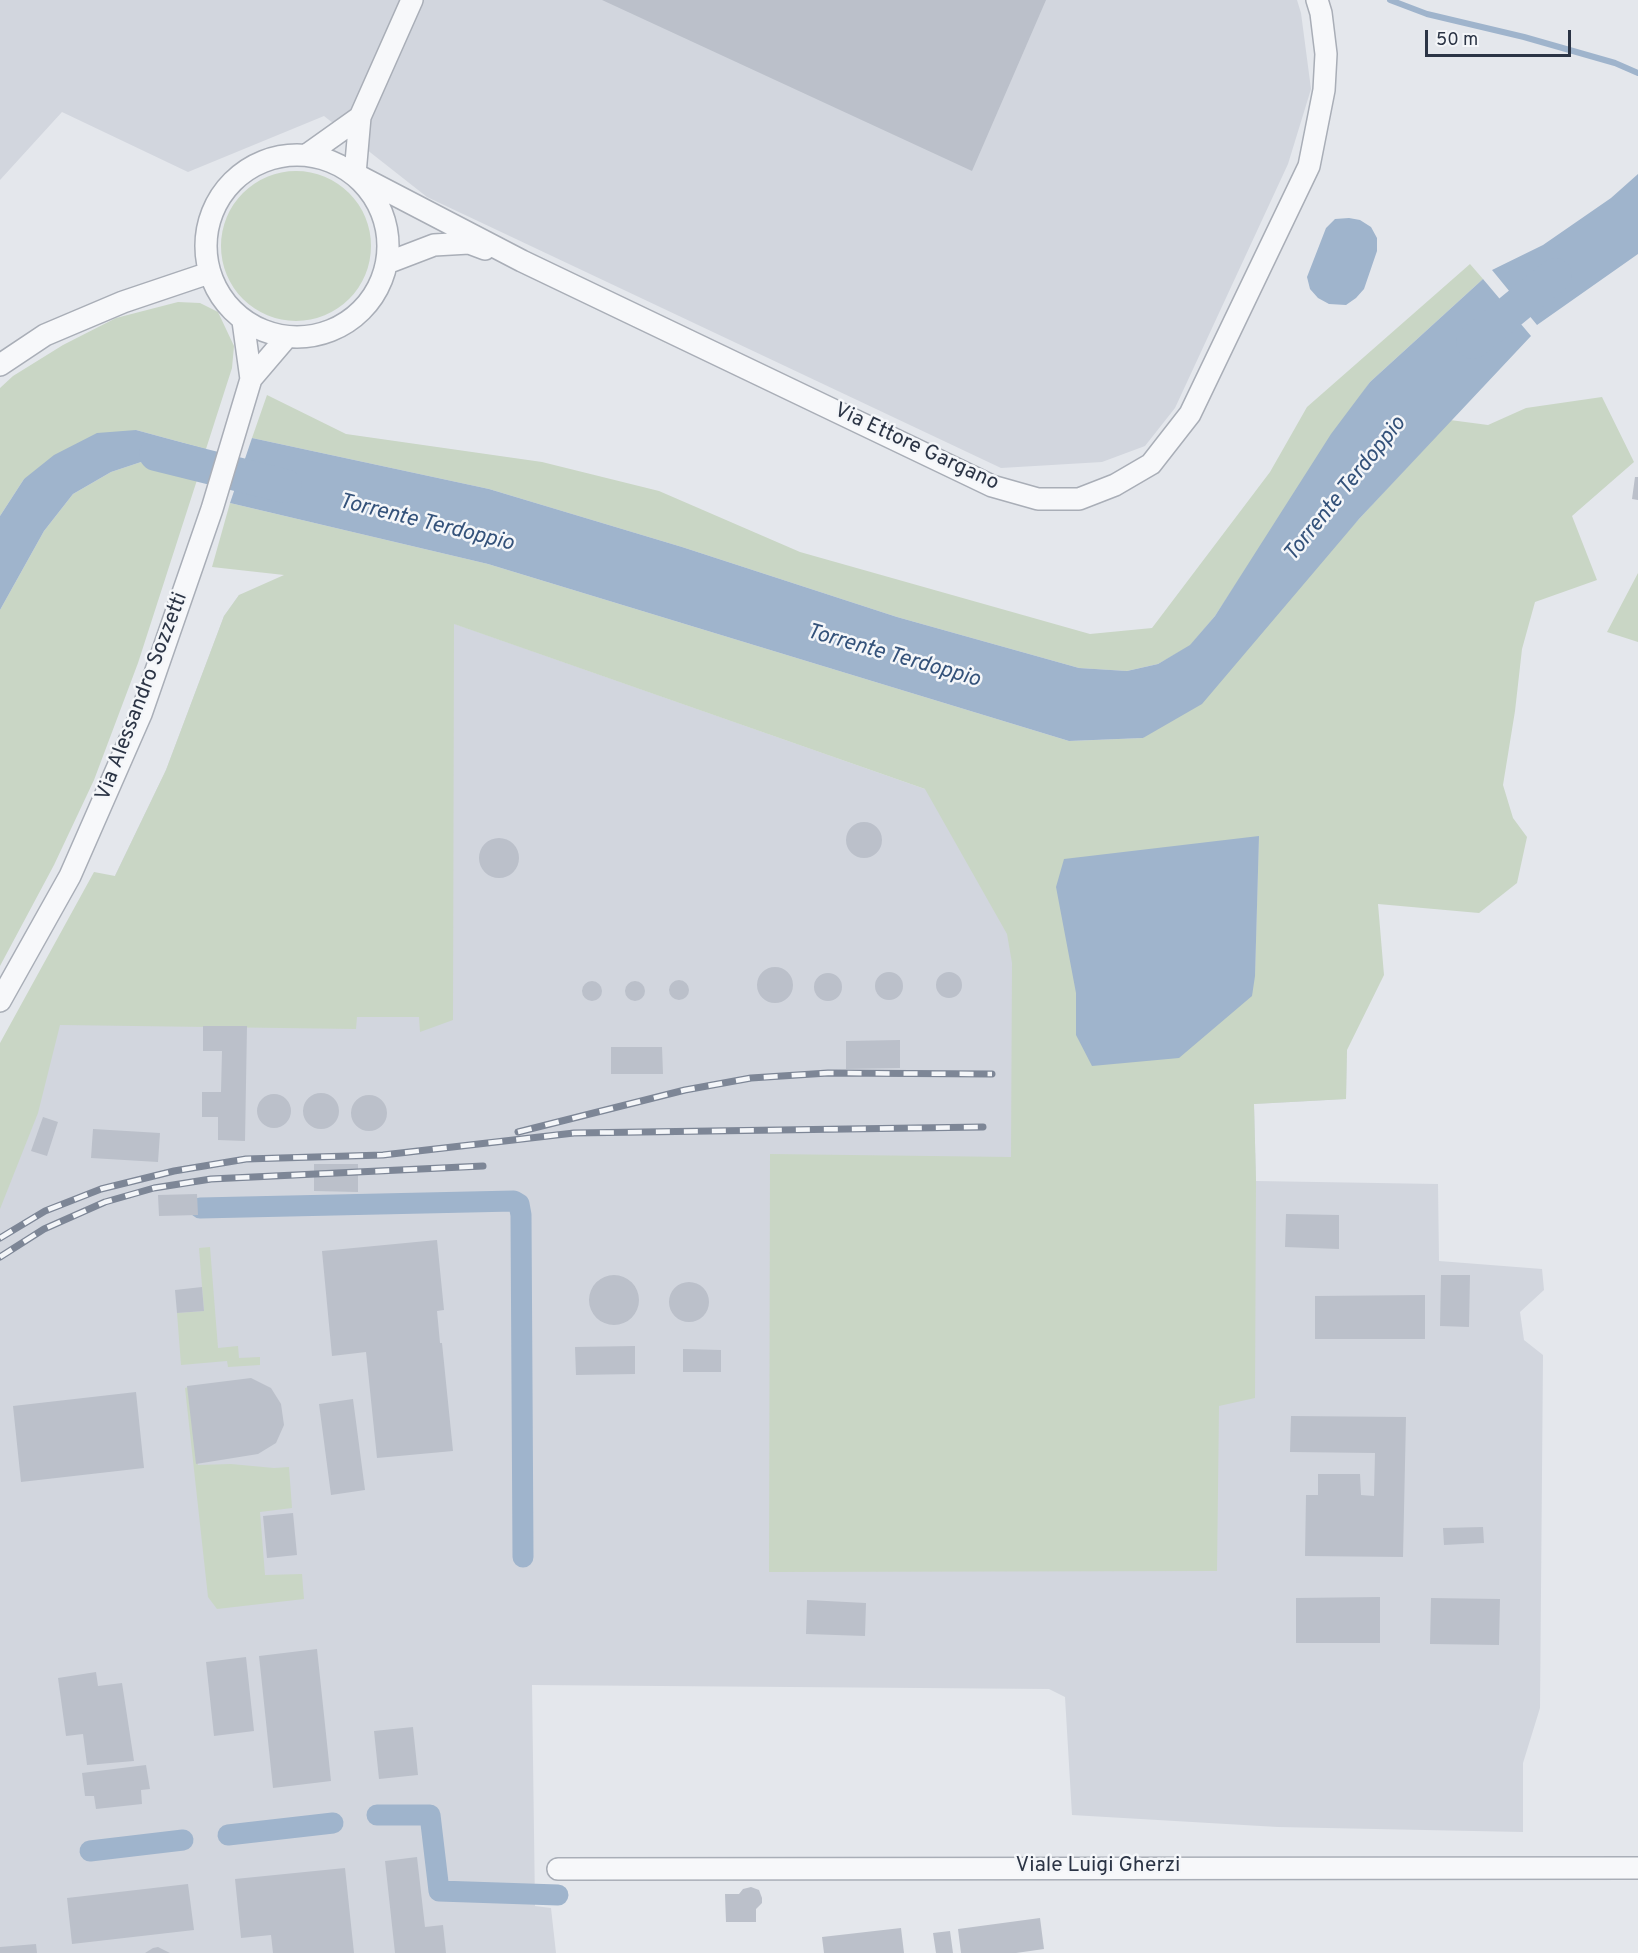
<!DOCTYPE html>
<style>
body{margin:0}
#map{position:relative;width:1638px;height:1953px;overflow:hidden;background:#e4e7ec;font-family:Overpass,sans-serif}
canvas{display:block}
.scale{position:absolute;left:1425px;top:30px;width:146px;height:27px;box-sizing:border-box;border:3px solid #2b3445;border-top:0;padding-left:8px;font-size:18px;line-height:21px;white-space:nowrap;color:#2b3445;-webkit-text-stroke:4px #f4f6f9;paint-order:stroke}
</style>
<div id="map">
<canvas width="1638" height="1953"></canvas>
<div class="scale">50 m</div>
</div>
<script>
const context = document.querySelector('canvas').getContext('2d');
context.lineJoin = 'round';
function fillPath(path, color) {
  context.fillStyle = color;
  context.fill(path, 'evenodd');
}
function poly(rows) {
  const path = new Path2D();
  for (const r of rows) {
    if (r.length === 3) {
      path.moveTo(r[0] + r[2], r[1]);
      path.arc(r[0], r[1], r[2], 0, 2 * Math.PI);
      continue;
    }
    path.moveTo(r[0], r[1]);
    for (let i = 2; i < r.length; i += 2) path.lineTo(r[i], r[i + 1]);
  }
  return path;
}
function trace(path, color, width, dash) {
  context.strokeStyle = color;
  context.lineWidth = width;
  context.lineCap = dash ? 'butt' : 'round';
  context.setLineDash(dash || []);
  context.stroke(path);
}
function drawText(font, color, halo, rows, align = 'center') {
  context.font = font + ' Overpass,sans-serif';
  context.lineWidth = 5;
  context.setLineDash([]);
  context.textBaseline = 'middle';
  context.strokeStyle = halo;
  context.fillStyle = color;
  for (const [text, x, y, turn = 0] of rows) {
    context.save();
    context.translate(x, y);
    context.rotate((+turn || 0) * Math.PI / 180);
    context.textAlign = isNaN(turn) ? turn : align;
    if (halo) context.strokeText(text, 0, 0);
    context.fillText(text, 0, 0);
    context.restore();
  }
}
const built = poly([
 [0,0,1297,0,1301,13,1311,89,1288,164,1175,408,1145,446,1102,462,1001,468,427,197,324,116,188,172,62,112,0,180],
 [324,578,925,789,1351,793,1346,1099,1254,1104,1256,1181,1438,1184,1439,1261,1542,1269,1544,1290,1520,1312,1524,1340,1543,1355,1540,1708,1523,1763,1523,1832,1278,1827,1072,1815,1065,1697,1049,1689,532,1685,535,1906,551,1908,556,1953,0,1953,0,1077,94,919,166,770,224,616,239,595]
]);
const green = poly([
 [296,246,75],
 [1470,264,1483,279,1370,382,1215,616,1190,646,1158,664,1127,671,1079,668,897,617,682,547,489,489,252,438,267,395,346,434,542,462,659,491,800,552,1090,634,1152,628,1270,472,1307,407],
 [178,302,200,303,218,312,234,346,232,368,206,449,136,430,24,479,0,516,0,388,13,376,63,345,116,318],
 [1602,397,1634,462,1572,516,1597,580,1535,602,1522,649,1515,711,1503,785,1513,818,1527,837,1517,883,1479,913,1378,904,1384,975,1347,1050,1346,1099,1254,1104,1256,1181,1255,1398,1219,1406,1217,1571,769,1572,770,1154,1011,1157,1012,963,1007,934,925,789,454,624,453,1020,420,1032,419,1017,357,1017,356,1029,60,1025,38,1113,0,1209,0,1043,94,872,115,876,166,770,224,616,239,595,284,575,212,567,230,503,488,564,1069,741,1143,738,1359,519,1450,420,1488,425,1526,408],
 [1259,836,1255,976,1076,1035,1076,993],
 [141,462,197,480,138,663,94,780,54,865,0,966,0,610,44,531,73,494,111,472],
 [1638,573,1638,642,1607,632],
 [210,1247,218,1348,238,1346,239,1358,260,1357,260,1365,228,1367,227,1361,181,1365,177,1313,204,1311,199,1248],
 [188,1387,198,1465,231,1464,274,1468,289,1467,292,1508,260,1512,265,1575,302,1574,304,1599,217,1609,208,1597,185,1388]
]);
const water = poly([
 [1638,174,1638,254,1537,325,1492,270,1543,245,1611,198],
 [1349,218,1360,220,1371,227,1377,238,1377,251,1364,289,1356,298,1346,305,1329,304,1318,298,1310,289,1307,277,1326,228,1335,219],
 [1483,279,1531,336,1359,519,1202,704,1143,738,1069,741,488,564,230,503,252,438,489,489,682,547,897,617,1079,668,1127,671,1158,664,1190,645,1215,616,1331,434,1370,382],
 [136,430,206,449,197,480,141,462,111,472,73,494,44,531,0,610,0,516,24,479,54,455,97,433],
 [1259,836,1255,976,1252,996,1179,1058,1092,1066,1076,1035,1076,993,1056,887,1064,859]
]);
const stream = poly([
 [1390,0,1427,14,1524,37,1615,63,1638,73]
]);
const canal = poly([
 [200,1208,514,1201,519,1204,521,1215,523,1557],
 [377,1815,430,1815,439,1891,558,1895],
 [228,1835,333,1823],
 [90,1851,183,1840]
]);
const river = poly([
 [1473,342,1555,275],
 [156,454,285,486]
]);
const building = poly([
 [602,0,1046,0,972,171],
 [1635,477,1638,477,1638,500,1632,499],
 [864,840,18],
 [499,858,20],
 [775,985,18],
 [949,985,13],
 [889,986,14],
 [828,987,14],
 [679,990,10],
 [592,991,10],
 [635,991,10],
 [203,1026,247,1026,245,1141,218,1140,218,1117,202,1117,202,1092,221,1092,222,1051,203,1051],
 [900,1040,900,1068,846,1069,846,1041],
 [611,1047,662,1047,663,1074,611,1074],
 [321,1111,18],
 [274,1111,17],
 [369,1113,18],
 [43,1117,58,1122,47,1156,31,1151],
 [93,1129,160,1133,158,1162,91,1158],
 [314,1164,358,1164,358,1192,314,1191],
 [197,1194,198,1215,159,1216,158,1195],
 [1286,1214,1339,1215,1339,1249,1285,1247],
 [437,1240,444,1310,437,1311,440,1343,442,1343,453,1451,377,1458,366,1352,332,1356,322,1251],
 [614,1300,25],
 [1441,1275,1470,1275,1469,1327,1440,1326],
 [689,1302,20],
 [202,1287,204,1311,177,1313,175,1290],
 [1425,1295,1425,1339,1315,1339,1315,1296],
 [635,1346,635,1374,576,1375,575,1347],
 [683,1349,721,1350,721,1372,683,1372],
 [251,1378,271,1388,281,1404,284,1425,276,1443,258,1454,196,1464,187,1386],
 [136,1392,144,1468,21,1482,13,1406],
 [353,1399,365,1490,331,1495,319,1404],
 [1291,1416,1406,1417,1403,1557,1305,1556,1306,1495,1318,1495,1318,1474,1360,1474,1361,1495,1374,1496,1375,1453,1290,1452],
 [293,1513,297,1555,267,1558,263,1516],
 [1483,1527,1484,1543,1444,1545,1443,1528],
 [1380,1597,1380,1643,1296,1643,1296,1598],
 [1431,1598,1500,1599,1499,1645,1430,1644],
 [807,1600,866,1603,865,1636,806,1634],
 [317,1649,331,1781,273,1788,259,1656],
 [246,1657,254,1731,214,1736,206,1662],
 [96,1672,98,1686,122,1683,134,1761,87,1765,83,1734,66,1736,58,1678],
 [413,1727,418,1775,379,1779,374,1731],
 [146,1765,150,1789,141,1790,142,1804,96,1809,94,1796,85,1796,82,1773],
 [417,1857,425,1927,443,1925,446,1953,395,1953,385,1861],
 [345,1868,354,1953,273,1953,271,1935,241,1938,235,1879],
 [188,1884,194,1930,72,1944,67,1898],
 [751,1887,759,1890,762,1898,762,1903,756,1909,756,1922,726,1922,725,1894,739,1894,743,1889],
 [1040,1918,1044,1949,1016,1953,961,1953,958,1929],
 [901,1928,904,1953,824,1953,822,1937],
 [950,1931,953,1953,936,1953,933,1933],
 [36,1944,37,1953,0,1953,0,1947],
 [158,1947,170,1953,145,1953,153,1948]
]);
const street = poly([
 [412,0,360,117,355,174,522,261,992,486,1038,499,1079,499,1115,485,1151,464,1190,414,1309,166,1324,90,1326,54,1321,13,1317,0],
 [308,154,360,117],
 [297,246,91],
 [387,263,434,245,469,243,485,249],
 [243,321,251,379],
 [0,365,45,335,123,302,209,273],
 [0,1001,70,876,141,714,212,509,251,379,286,338],
 [558,1869,1638,1868]
]);
const rail = poly([
 [518,1132,685,1090,751,1078,828,1073,992,1074],
 [0,1238,45,1211,101,1189,174,1171,246,1159,383,1155,574,1133,983,1127],
 [0,1257,44,1229,105,1202,154,1188,211,1179,483,1166]
]);
const streetNames = [
 ["Via Ettore Gargano",916,448,25],
 ["Via Alessandro Sozzetti",143,697,-69],
 ["Viale Luigi Gherzi",1098,1867]
];
const waterNames = [
 ["Torrente Terdoppio",1346,490,-51],
 ["Torrente Terdoppio",426,524,14],
 ["Torrente Terdoppio",893,657,16]
];
fillPath(built, '#d2d6de');
fillPath(green, '#c9d6c5');
fillPath(water, '#9fb4cc');
trace(stream, '#9fb4cc', 6);
trace(canal, '#9fb4cc', 21);
trace(river, '#9fb4cc', 34);
fillPath(building, '#bbc0ca');
trace(street, '#a9aeb7', 24);
trace(street, '#f7f8fa', 21);
trace(rail, '#7d8696', 7);
trace(rail, '#f4f6f9', 4.5, [14]);
drawText('21px', '#2b3445', '#f4f6f9', streetNames);
drawText('italic 22px', '#34527a', '#f4f6f9', waterNames);
</script>
